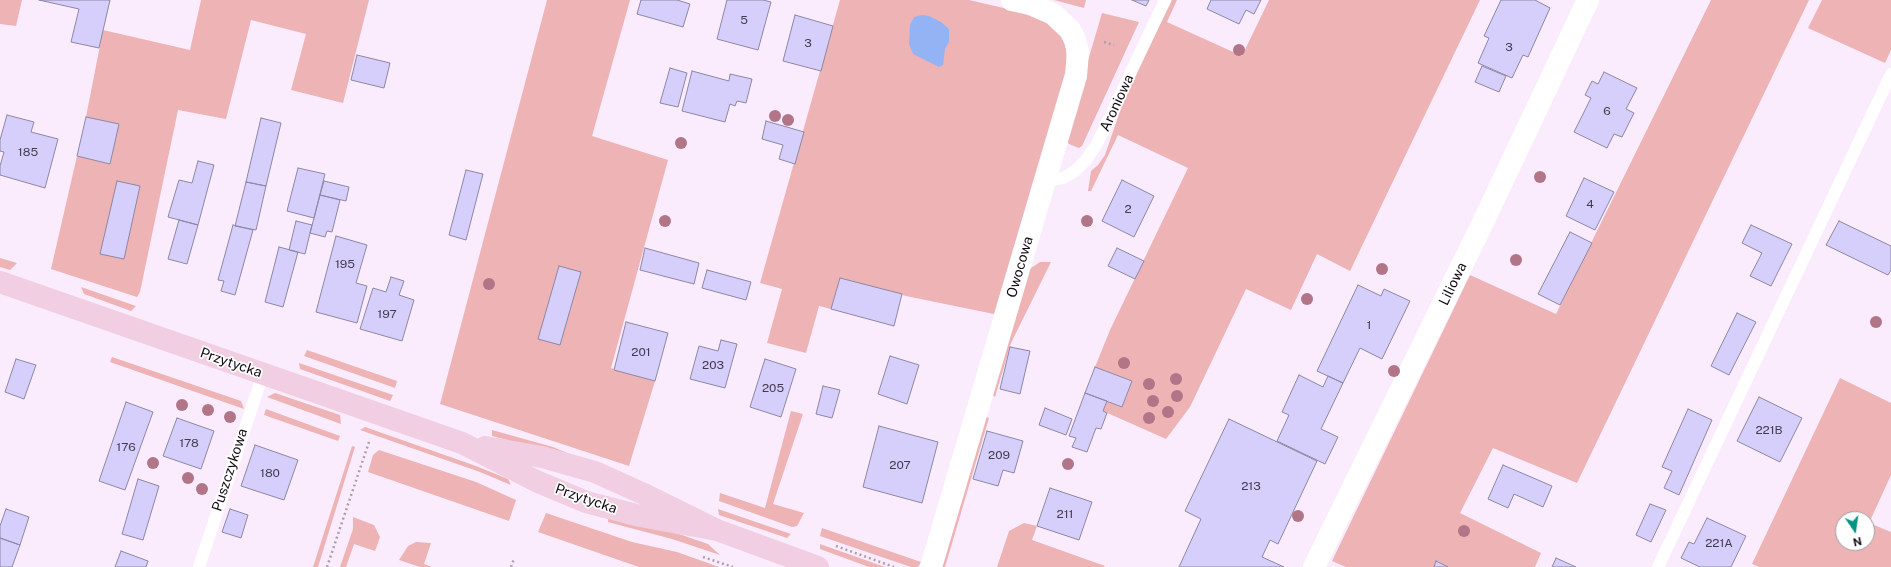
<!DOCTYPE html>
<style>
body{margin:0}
#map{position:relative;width:1891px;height:567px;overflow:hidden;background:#faecfc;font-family:"Public Sans",sans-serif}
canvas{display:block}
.north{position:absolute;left:1835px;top:511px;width:40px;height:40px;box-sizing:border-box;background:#fff;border:1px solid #a09da1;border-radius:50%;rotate:167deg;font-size:11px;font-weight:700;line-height:16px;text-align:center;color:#120b14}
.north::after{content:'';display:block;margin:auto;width:14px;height:18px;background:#029483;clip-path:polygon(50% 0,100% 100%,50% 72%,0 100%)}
</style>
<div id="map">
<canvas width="1891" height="567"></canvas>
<div class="north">N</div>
</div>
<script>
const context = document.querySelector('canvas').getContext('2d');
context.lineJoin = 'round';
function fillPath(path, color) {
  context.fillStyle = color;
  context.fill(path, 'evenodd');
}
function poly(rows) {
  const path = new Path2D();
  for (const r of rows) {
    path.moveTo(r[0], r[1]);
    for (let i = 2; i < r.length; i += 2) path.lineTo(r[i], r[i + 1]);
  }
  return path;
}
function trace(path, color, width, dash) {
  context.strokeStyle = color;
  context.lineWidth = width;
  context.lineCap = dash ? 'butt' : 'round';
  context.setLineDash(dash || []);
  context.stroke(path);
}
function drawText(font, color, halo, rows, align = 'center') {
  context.font = font + ' "Public Sans",sans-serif';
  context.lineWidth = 3.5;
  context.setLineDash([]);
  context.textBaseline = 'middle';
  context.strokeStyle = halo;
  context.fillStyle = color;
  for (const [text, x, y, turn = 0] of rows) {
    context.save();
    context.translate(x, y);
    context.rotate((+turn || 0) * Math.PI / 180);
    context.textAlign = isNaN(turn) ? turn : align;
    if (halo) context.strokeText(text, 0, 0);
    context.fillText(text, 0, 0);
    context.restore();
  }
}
const green = poly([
 [0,0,22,0,16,26,0,24],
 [201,0,369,0,343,103,291,90,306,34,251,20,226,119,178,110,140,292,137,297,51,269,77,156,110,164,118,124,86,117,103,30,190,50],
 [547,0,630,0,592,136,668,160,611,368,655,381,629,466,440,404],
 [840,0,969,0,1038,16,1048,21,1062,37,1066,48,1067,66,994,314,906,296,840,278,831,309,819,306,806,353,767,343,782,289,760,283],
 [1054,0,1086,0,1084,8],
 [1172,0,1177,0,1167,22,1242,56,1269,0,1480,0,1350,271,1317,254,1291,310,1246,289,1190,407,1166,439,1103,411,1107,401,1122,407,1132,381,1095,367,1110,330,1188,168,1118,135,1091,191,1088,191,1091,171,1098,165,1105,155,1127,91],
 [1711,0,1809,0,1577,483,1493,448,1460,513,1541,553,1535,567,1448,567,1437,561,1434,567,1346,567,1332,561,1470,275,1556,314],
 [1822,0,1891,0,1891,50,1885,63,1808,28],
 [1102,13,1139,22,1082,146,1079,148,1069,144,1065,139],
 [0,258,17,263,10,270,0,267],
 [1040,262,1051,262,1011,343,995,397,991,394,1025,276,1031,268],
 [81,287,136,306,131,311,87,295,84,294],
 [307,350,397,381,395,388,304,356],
 [112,357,241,401,244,409,110,362],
 [299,363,393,395,390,401,300,369],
 [1840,378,1891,403,1891,475,1869,523,1891,532,1891,567,1759,567,1752,564],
 [1843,519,1867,519,1867,543,1843,543],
 [275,393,340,415,341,424,267,397],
 [266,409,340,436,338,441,264,415],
 [791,411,803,414,773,504,804,513,797,526,792,527,719,501,720,493,765,508],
 [983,416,989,418,945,567,940,567],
 [365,427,476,466,508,479,511,485,480,472,360,430],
 [492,430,553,447,570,454,548,451,492,436],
 [352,446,355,447,318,567,313,567],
 [379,450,476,482,516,500,509,521,368,472,373,455],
 [718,509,791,534,787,538,719,515],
 [546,513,632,542,677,552,719,567,639,567,538,532],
 [353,517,374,525,380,537,378,543,375,551,354,544,346,567,340,567,353,529],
 [608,518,679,534,708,544,720,555,672,539,608,522],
 [1024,523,1037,526,1032,540,1105,566,1104,567,997,567,1009,531],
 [822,528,921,562,918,567,911,567,820,536],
 [416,542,431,543,424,564,432,567,420,567,399,560,408,546],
 [820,544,885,567,869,567,820,549]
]);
const water = poly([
 [922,15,929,16,941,22,949,29,949,42,945,49,943,65,939,67,913,54,909,44,910,25,914,17]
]);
const building = poly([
 [39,0,110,0,99,48,71,42,79,9,39,0],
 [641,0,677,0,690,4,683,27,637,14,641,0],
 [727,0,763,0,771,2,758,50,717,39,727,0],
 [1132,0,1149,0,1146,6,1132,0],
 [1211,0,1261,0,1254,14,1246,10,1239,24,1207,9,1211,0],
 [1501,0,1535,0,1550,8,1528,57,1523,55,1512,78,1478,63,1489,38,1484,36,1501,0],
 [795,15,833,26,821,71,783,61,795,15],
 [357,55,390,63,384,88,351,80,357,55],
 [1482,66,1506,76,1499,92,1475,82,1482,66],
 [670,68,687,73,678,107,660,103,670,68],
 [692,71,729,81,730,74,752,79,746,103,737,101,735,106,730,104,725,122,682,111,692,71],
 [1604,72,1637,88,1626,109,1634,113,1622,137,1614,134,1607,148,1574,132,1591,98,1585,95,1592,81,1598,84,1604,72],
 [7,115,34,122,31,132,58,139,45,188,0,175,0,166,4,152,0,151,0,140,7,115],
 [86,117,119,124,110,164,77,156,86,117],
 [261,118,281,123,266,186,246,182,261,118],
 [766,121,804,132,795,164,779,159,783,145,762,139,766,121],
 [198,161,214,165,198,225,168,217,179,180,192,183,198,161],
 [298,168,325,174,314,218,287,211,298,168],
 [466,170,483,174,466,240,449,235,466,170],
 [1584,178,1614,192,1595,230,1566,216,1584,178],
 [1122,180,1154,196,1134,237,1102,221,1122,180],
 [117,181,140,186,124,259,100,254,117,181],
 [324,181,349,187,346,201,320,195,324,181],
 [246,182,266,186,256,230,235,226,246,182],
 [320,195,340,200,332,232,327,231,325,237,310,233,320,195],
 [179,220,198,225,187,264,168,259,179,220],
 [296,221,312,225,305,254,289,250,296,221],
 [1839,221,1891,246,1891,270,1888,275,1826,245,1839,221],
 [233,225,253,230,235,295,221,291,224,281,218,280,233,225],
 [1751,225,1792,244,1771,286,1750,276,1762,253,1742,243,1751,225],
 [1570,232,1592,243,1560,305,1538,294,1570,232],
 [336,236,367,245,356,283,367,286,357,323,316,312,336,236],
 [279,247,298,252,283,307,265,302,279,247],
 [645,248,699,263,694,284,640,270,645,248],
 [1117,248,1144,261,1135,279,1108,266,1117,248],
 [559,266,581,272,560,345,538,339,559,266],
 [707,270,751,282,746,300,702,288,707,270],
 [391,277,404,281,399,295,414,300,402,341,360,329,373,288,386,292,391,277],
 [840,278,902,294,894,326,831,309,840,278],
 [1358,285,1381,296,1384,289,1410,301,1382,359,1360,348,1343,383,1317,371,1358,285],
 [1737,313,1756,322,1729,375,1711,366,1737,313],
 [626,322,668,333,655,381,614,370,626,322],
 [721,340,737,344,725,388,690,379,699,346,718,351,721,340],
 [1010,347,1030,351,1020,394,1000,389,1010,347],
 [890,356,919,365,907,404,878,394,890,356],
 [16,359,36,365,24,399,5,392,16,359],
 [765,359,796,369,781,417,750,407,765,359],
 [1095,367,1132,381,1122,407,1085,393,1095,367],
 [1299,375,1323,387,1328,376,1343,383,1321,429,1338,437,1325,464,1277,441,1289,415,1282,412,1299,375],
 [823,386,840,390,832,418,816,414,823,386],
 [1085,393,1107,401,1103,411,1107,413,1101,429,1096,428,1087,452,1072,447,1076,438,1069,436,1085,393],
 [1759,397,1802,418,1780,462,1737,441,1759,397],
 [126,402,153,412,125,490,99,481,126,402],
 [1045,408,1072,419,1066,435,1039,425,1045,408],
 [1688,409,1712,420,1679,495,1664,488,1672,471,1662,467,1688,409],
 [177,418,214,431,201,469,163,456,177,418],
 [1229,419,1317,461,1278,544,1270,540,1262,557,1284,567,1179,567,1201,519,1185,511,1229,419],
 [879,426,938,442,922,503,863,487,879,426],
 [987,431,1023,441,1014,473,1003,470,998,486,973,479,987,431],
 [255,445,298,460,284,500,241,486,255,445],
 [1503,465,1552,486,1543,507,1514,494,1508,508,1488,499,1503,465],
 [138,479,159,486,143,540,122,534,138,479],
 [1050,488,1092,502,1079,540,1037,526,1050,488],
 [1650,504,1666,510,1651,542,1636,535,1650,504],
 [6,509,29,517,20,545,0,538,0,526,6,509],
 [230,509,248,515,241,538,222,532,230,509],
 [1707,518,1746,536,1731,567,1700,567,1681,558,1689,542,1694,544,1707,518],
 [0,538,20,545,12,567,0,567,0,538],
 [121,551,148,561,146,567,115,567,121,551],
 [1556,558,1576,567,1552,567,1556,558],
 [1436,561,1448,567,1434,567,1436,561]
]);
const path = poly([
 [1104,42,1114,45],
 [836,546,894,567],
 [703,557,733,567],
 [327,567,370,439],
 [511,567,514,559]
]);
const lane = poly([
 [1044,182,1063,178,1075,171,1086,160,1097,144,1165,0],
 [199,567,263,374],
 [1658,567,1891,74]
]);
const street = poly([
 [931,567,1076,76,1078,52,1075,40,1070,30,1053,14,1030,4,1012,0],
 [1314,567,1487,214,1588,0]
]);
const secondary = poly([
 [0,282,462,443,536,481,586,502,640,516,717,530],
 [485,447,542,457,595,472,646,495,717,530,818,567]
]);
const trees = [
 [1239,50],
 [775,116],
 [788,120],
 [681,143],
 [1540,177],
 [665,221],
 [1087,221],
 [1516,260],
 [1382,269],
 [489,284],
 [1307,299],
 [1876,322],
 [1124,363],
 [1394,371],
 [1176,379],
 [1149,384],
 [1177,396],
 [1153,401],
 [182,405],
 [208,410],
 [1168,412],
 [230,417],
 [1149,418],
 [153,463],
 [1068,464],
 [188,478],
 [202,489],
 [1298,516],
 [1464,531]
];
const numberNames = [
 ["5",744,20],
 ["3",808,43],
 ["3",1509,47],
 ["6",1607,111],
 ["185",28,152],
 ["4",1590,204],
 ["2",1128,209],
 ["195",345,264],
 ["197",387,314],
 ["1",1369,325],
 ["201",641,352],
 ["203",713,365],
 ["205",773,388],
 ["221B",1769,430],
 ["178",189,443],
 ["176",126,447],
 ["209",999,455],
 ["207",900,465],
 ["180",270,473],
 ["213",1251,486],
 ["211",1065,514],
 ["221A",1719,543]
];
const streetNames = [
 ["Aroniowa",1117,103,-65],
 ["Owocowa",1020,267,-74],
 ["Liliowa",1453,284,-64],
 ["Przytycka",231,363,19],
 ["Puszczykowa",230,470,-72],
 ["Przytycka",586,499,19]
];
fillPath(green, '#eeb3b5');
fillPath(water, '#94b3f5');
fillPath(building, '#d6cffb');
trace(building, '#8c87a4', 1);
trace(path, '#aca0ae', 2.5, [2, 3]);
trace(lane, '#fff', 12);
trace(street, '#fff', 22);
trace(secondary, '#f1cee2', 22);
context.fillStyle = '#b17587';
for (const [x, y] of trees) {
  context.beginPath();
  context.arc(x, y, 6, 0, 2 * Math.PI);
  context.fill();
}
drawText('12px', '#433c4e', null, numberNames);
drawText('14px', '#120b14', '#fff', streetNames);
</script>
